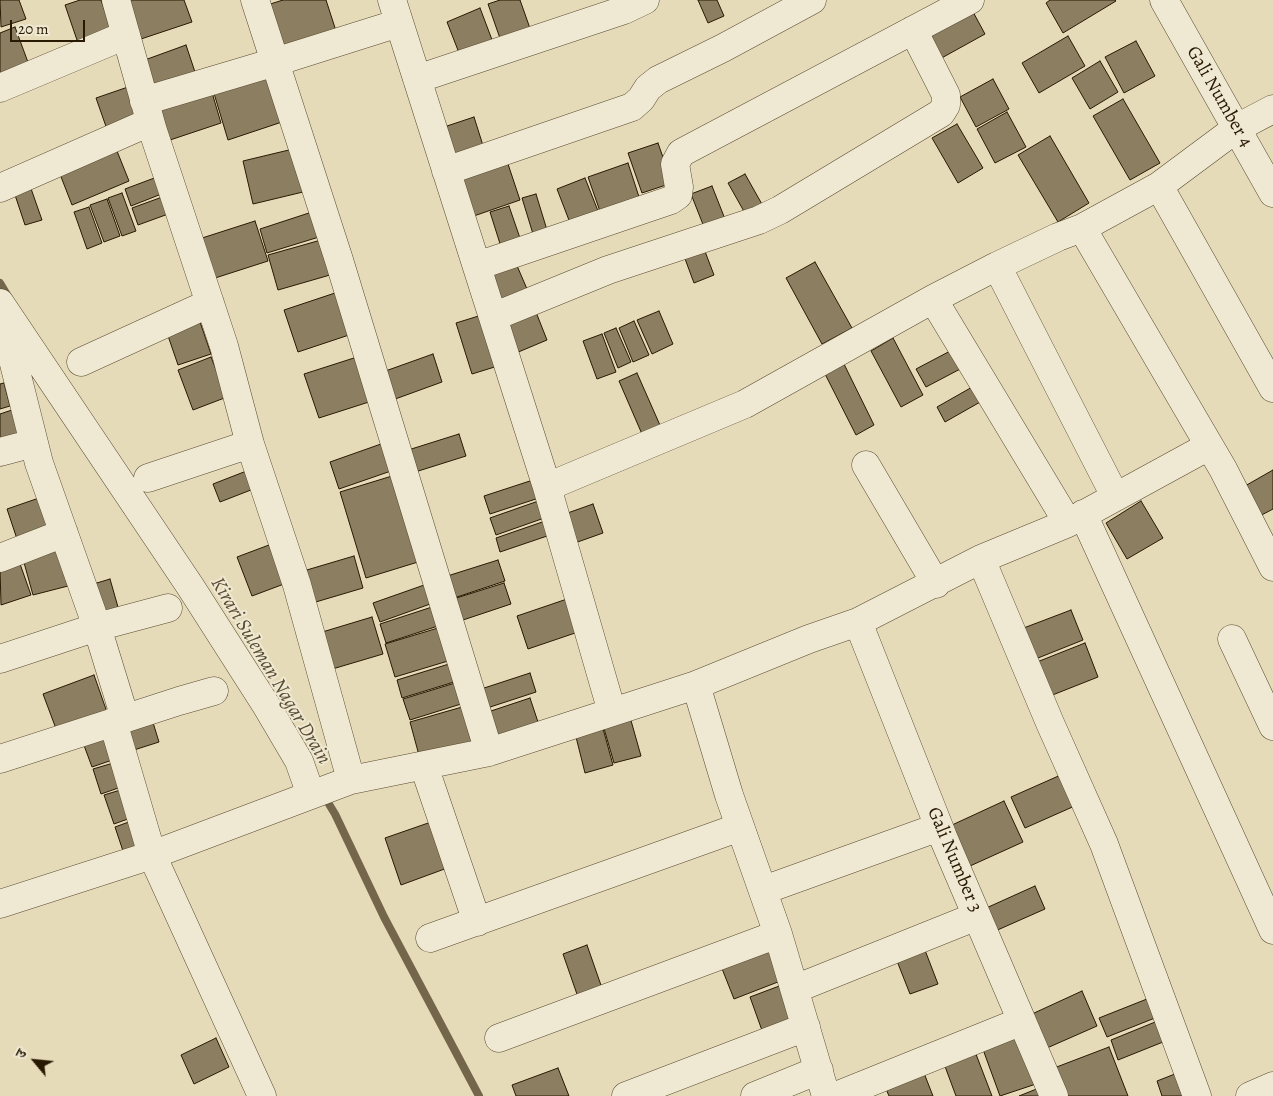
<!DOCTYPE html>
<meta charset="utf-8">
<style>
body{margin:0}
#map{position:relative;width:1273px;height:1096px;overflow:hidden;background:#e6dbb9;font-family:Alegreya,"Noto Serif Devanagari",serif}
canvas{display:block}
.north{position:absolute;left:10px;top:1036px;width:50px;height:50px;-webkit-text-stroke:4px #efe8d2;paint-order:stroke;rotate:298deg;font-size:14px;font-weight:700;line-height:20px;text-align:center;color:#281902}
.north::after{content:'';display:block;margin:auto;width:18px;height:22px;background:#281902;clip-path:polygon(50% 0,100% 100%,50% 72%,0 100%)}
.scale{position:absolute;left:10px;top:20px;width:75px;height:22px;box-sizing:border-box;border:2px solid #281902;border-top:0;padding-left:6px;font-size:15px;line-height:18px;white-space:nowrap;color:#281902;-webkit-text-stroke:4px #efe8d2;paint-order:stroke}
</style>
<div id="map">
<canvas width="1273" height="1096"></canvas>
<div class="north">उ</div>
<div class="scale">20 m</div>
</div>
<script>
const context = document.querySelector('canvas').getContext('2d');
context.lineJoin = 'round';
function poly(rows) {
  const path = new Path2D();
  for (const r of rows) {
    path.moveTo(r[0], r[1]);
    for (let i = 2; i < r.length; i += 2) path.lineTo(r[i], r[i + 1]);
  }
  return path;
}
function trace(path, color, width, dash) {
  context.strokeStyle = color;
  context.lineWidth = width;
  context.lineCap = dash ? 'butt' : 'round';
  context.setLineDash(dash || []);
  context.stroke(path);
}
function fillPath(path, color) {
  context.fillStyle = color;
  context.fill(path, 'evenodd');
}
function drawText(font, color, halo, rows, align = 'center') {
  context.font = font + ' Alegreya,serif';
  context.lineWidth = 4;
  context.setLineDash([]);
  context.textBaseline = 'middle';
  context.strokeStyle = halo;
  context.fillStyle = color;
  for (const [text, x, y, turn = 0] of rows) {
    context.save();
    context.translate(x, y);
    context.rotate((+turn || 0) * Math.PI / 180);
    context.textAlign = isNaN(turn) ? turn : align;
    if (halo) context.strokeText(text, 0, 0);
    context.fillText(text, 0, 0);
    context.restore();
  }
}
const stream = poly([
 [0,283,9,298],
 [324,796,335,814,384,917,479,1096]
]);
const building = poly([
 [0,0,19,0,26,19,1,27,0,0],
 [80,0,101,0,112,31,78,43,65,5,80,0],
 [129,0,184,0,192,22,135,41,129,0],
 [283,0,326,0,337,34,279,52,264,6,283,0],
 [500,0,520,0,532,34,502,44,488,4,500,0],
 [698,0,717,0,724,16,708,23,698,0],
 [1050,0,1115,0,1116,1,1063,33,1046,3,1050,0],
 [480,8,494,45,461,58,447,22,480,8],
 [972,10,985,34,938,60,925,36,972,10],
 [15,27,29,65,0,74,0,33,15,27],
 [1068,36,1085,66,1039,93,1022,63,1068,36],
 [1136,41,1155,76,1124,93,1105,57,1136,41],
 [186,45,196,75,152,90,142,61,186,45],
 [1100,61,1118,92,1090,109,1072,78,1100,61],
 [267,73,282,122,228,140,213,90,267,73],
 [993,79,1009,109,976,127,960,97,993,79],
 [128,87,141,123,109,135,96,98,128,87],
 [211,89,221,123,167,141,157,107,211,89],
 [1123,99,1160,163,1130,180,1093,116,1123,99],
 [1007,112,1026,147,995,163,977,129,1007,112],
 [474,117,486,155,456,164,444,127,474,117],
 [957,124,983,168,958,183,932,138,957,124],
 [1050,136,1089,203,1058,222,1018,155,1050,136],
 [113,141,129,181,72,205,56,164,113,141],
 [658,143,672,183,642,193,628,153,658,143],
 [293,149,303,192,253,204,243,161,293,149],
 [507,161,520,200,471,217,458,179,507,161],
 [628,163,641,203,602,217,588,177,628,163],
 [745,174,763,206,746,215,728,183,745,174],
 [157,177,164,193,131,206,125,189,157,177],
 [585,178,600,216,572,228,557,189,585,178],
 [28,180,42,220,25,225,12,186,28,180],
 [712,186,725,219,704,227,691,194,712,186],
 [122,193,136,231,122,236,108,198,122,193],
 [536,194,547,230,533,234,522,198,536,194],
 [165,196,171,213,138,225,132,208,165,196],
 [107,199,120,236,104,242,90,205,107,199],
 [509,206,522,244,502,250,490,212,509,206],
 [89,207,102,243,87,249,74,212,89,207],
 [312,212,319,237,267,253,260,229,312,212],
 [255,221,268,261,212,279,199,239,255,221],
 [321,240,330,275,278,290,268,255,321,240],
 [701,241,714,275,694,283,681,248,701,241],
 [515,261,530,296,501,309,486,273,515,261],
 [815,262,852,328,822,344,786,278,815,262],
 [338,292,352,334,298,352,284,310,338,292],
 [532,302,547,340,516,353,500,316,532,302],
 [659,311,673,344,652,354,637,320,659,311],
 [485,314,501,365,472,374,456,323,485,314],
 [199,319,211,354,178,365,166,330,199,319],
 [634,321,649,355,633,362,619,328,634,321],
 [616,328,631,362,618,368,604,333,616,328],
 [602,334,616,372,597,379,583,341,602,334],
 [893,338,923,395,901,407,871,351,893,338],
 [954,349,964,367,926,387,916,369,954,349],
 [433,354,442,382,387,402,377,374,433,354],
 [211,357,227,397,193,410,178,370,211,357],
 [357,357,372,401,319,418,304,374,357,357],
 [844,364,874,425,856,435,825,374,844,364],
 [637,373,663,432,645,441,619,381,637,373],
 [4,383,10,406,0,409,0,384,4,383],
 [974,386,982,401,945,422,937,407,974,386],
 [15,409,23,434,0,441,0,414,15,409],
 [459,434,466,456,412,473,405,451,459,434],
 [381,444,391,471,339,489,330,462,381,444],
 [249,470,256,488,220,502,213,484,249,470],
 [1273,470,1273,509,1254,519,1238,490,1273,470],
 [392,476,418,562,366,578,340,492,392,476],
 [536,479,542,497,490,514,484,496,536,479],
 [39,498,51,535,19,545,7,509,39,498],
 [544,499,550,516,496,535,490,518,544,499],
 [1141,501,1163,538,1127,559,1106,523,1141,501],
 [593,504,603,533,572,544,562,515,593,504],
 [548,520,553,534,500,552,496,538,548,520],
 [269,545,284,584,252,596,237,557,269,545],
 [58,550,68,586,33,595,23,559,58,550],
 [354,556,363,588,309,604,300,572,354,556],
 [498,560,505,581,448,600,441,578,498,560],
 [19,561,31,595,1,605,0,568,19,561],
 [110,579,120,614,97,621,87,586,110,579],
 [504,583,511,604,457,622,450,600,504,583],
 [427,584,433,603,380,622,373,603,427,584],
 [570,598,581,631,528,649,517,616,570,598],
 [432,607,438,626,386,643,380,624,432,607],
 [1071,610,1083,640,1033,660,1021,629,1071,610],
 [372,617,383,654,329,670,319,633,372,617],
 [438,628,448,661,395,677,385,644,438,628],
 [1085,643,1098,677,1050,696,1037,662,1085,643],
 [449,664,454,682,402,698,397,680,449,664],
 [530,673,536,692,481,710,475,691,530,673],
 [94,675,108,715,58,734,43,694,94,675],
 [455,683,461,704,410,720,403,699,455,683],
 [530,698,538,722,490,738,482,714,530,698],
 [462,707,472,744,420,759,410,722,462,707],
 [151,716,159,742,134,750,126,724,151,716],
 [630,717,641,756,614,763,603,725,630,717],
 [602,725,613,765,585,773,575,733,602,725],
 [111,730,121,757,92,767,82,740,111,730],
 [120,761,127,785,101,794,93,769,120,761],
 [1063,774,1077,805,1025,828,1011,797,1063,774],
 [127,788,136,816,114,824,104,795,127,788],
 [1004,801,1023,842,970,866,952,825,1004,801],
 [137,819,146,846,124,854,115,827,137,819],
 [434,821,450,867,401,885,385,838,434,821],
 [1035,886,1045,909,993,932,984,909,1035,886],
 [768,942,783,980,734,999,719,961,768,942],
 [587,945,603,991,579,1000,563,954,587,945],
 [923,945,938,984,910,994,895,956,923,945],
 [782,985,797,1024,764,1036,750,997,782,985],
 [1082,991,1097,1026,1047,1048,1032,1014,1082,991],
 [1152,997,1160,1016,1107,1037,1099,1018,1152,997],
 [1160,1020,1168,1040,1118,1060,1111,1040,1160,1020],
 [1023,1028,1042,1082,1000,1096,981,1044,1023,1028],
 [216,1038,229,1067,194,1084,181,1055,216,1038],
 [1109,1047,1128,1096,1065,1096,1054,1068,1109,1047],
 [974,1049,992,1096,956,1096,943,1061,974,1049],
 [558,1068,569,1096,516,1096,512,1085,558,1068],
 [922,1068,933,1096,889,1096,884,1084,922,1068],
 [1180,1072,1190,1096,1162,1096,1157,1081,1180,1072],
 [1044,1086,1048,1096,1019,1096,1044,1086]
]);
const minor = poly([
 [116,0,153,131,224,346,250,444,297,585,351,780],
 [255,0,339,260,489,752],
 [392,0,547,487,612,712],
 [1164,0,1273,193],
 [417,79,624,10,645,0],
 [0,88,126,35],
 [144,101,275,62,399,23],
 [446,171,632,107,641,99,648,88,658,80,723,48,812,0],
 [1159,186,1273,388],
 [0,188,150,122],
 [1082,228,1223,469,1273,567],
 [477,266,671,200,678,195,679,187,675,164,681,153,970,0],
 [997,266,1115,496],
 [933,299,1068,523],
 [0,303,190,586,266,705,299,761,311,795],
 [493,317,608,270,759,220,780,210,941,113,946,105,946,95,913,30],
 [3,320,39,463,97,627,125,718],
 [81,362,210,303],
 [0,452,34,443],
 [866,465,936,584],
 [148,478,250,444],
 [547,487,745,404,933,299,997,266,1058,237,1082,228,1159,186,1237,128,1273,109],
 [1083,514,1273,930],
 [0,558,64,533],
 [981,559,1050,723,1104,844,1197,1096],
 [858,622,943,837,1054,1096],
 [1232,639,1273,726],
 [0,659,97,627,168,608],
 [696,685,729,795,778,934,826,1096],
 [113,722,152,855,262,1096],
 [0,759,179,701,214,691],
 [424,766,477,922],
 [764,890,939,827],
 [0,904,152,855,351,780,489,752,696,685,809,639,858,622,981,559,1068,523,1209,446],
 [430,938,740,827],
 [795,989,977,916],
 [499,1038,778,934],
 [626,1096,806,1027],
 [755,1096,819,1070],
 [836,1096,1022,1021],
 [1250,1096,1273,1086]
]);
const streetNames = [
 ["Gali Number 4",1219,97,60],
 ["Gali Number 3",954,860,67]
];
const waterNames = [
 ["Kirari Suleman Nagar Drain",270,671,59]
];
trace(stream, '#73664b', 8);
fillPath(building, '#8b7e61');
trace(building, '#281902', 1);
trace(minor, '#584a30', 29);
trace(minor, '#efe8d2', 28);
drawText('19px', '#281902', '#efe8d2', streetNames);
drawText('italic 20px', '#5a4c32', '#efe8d2', waterNames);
</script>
